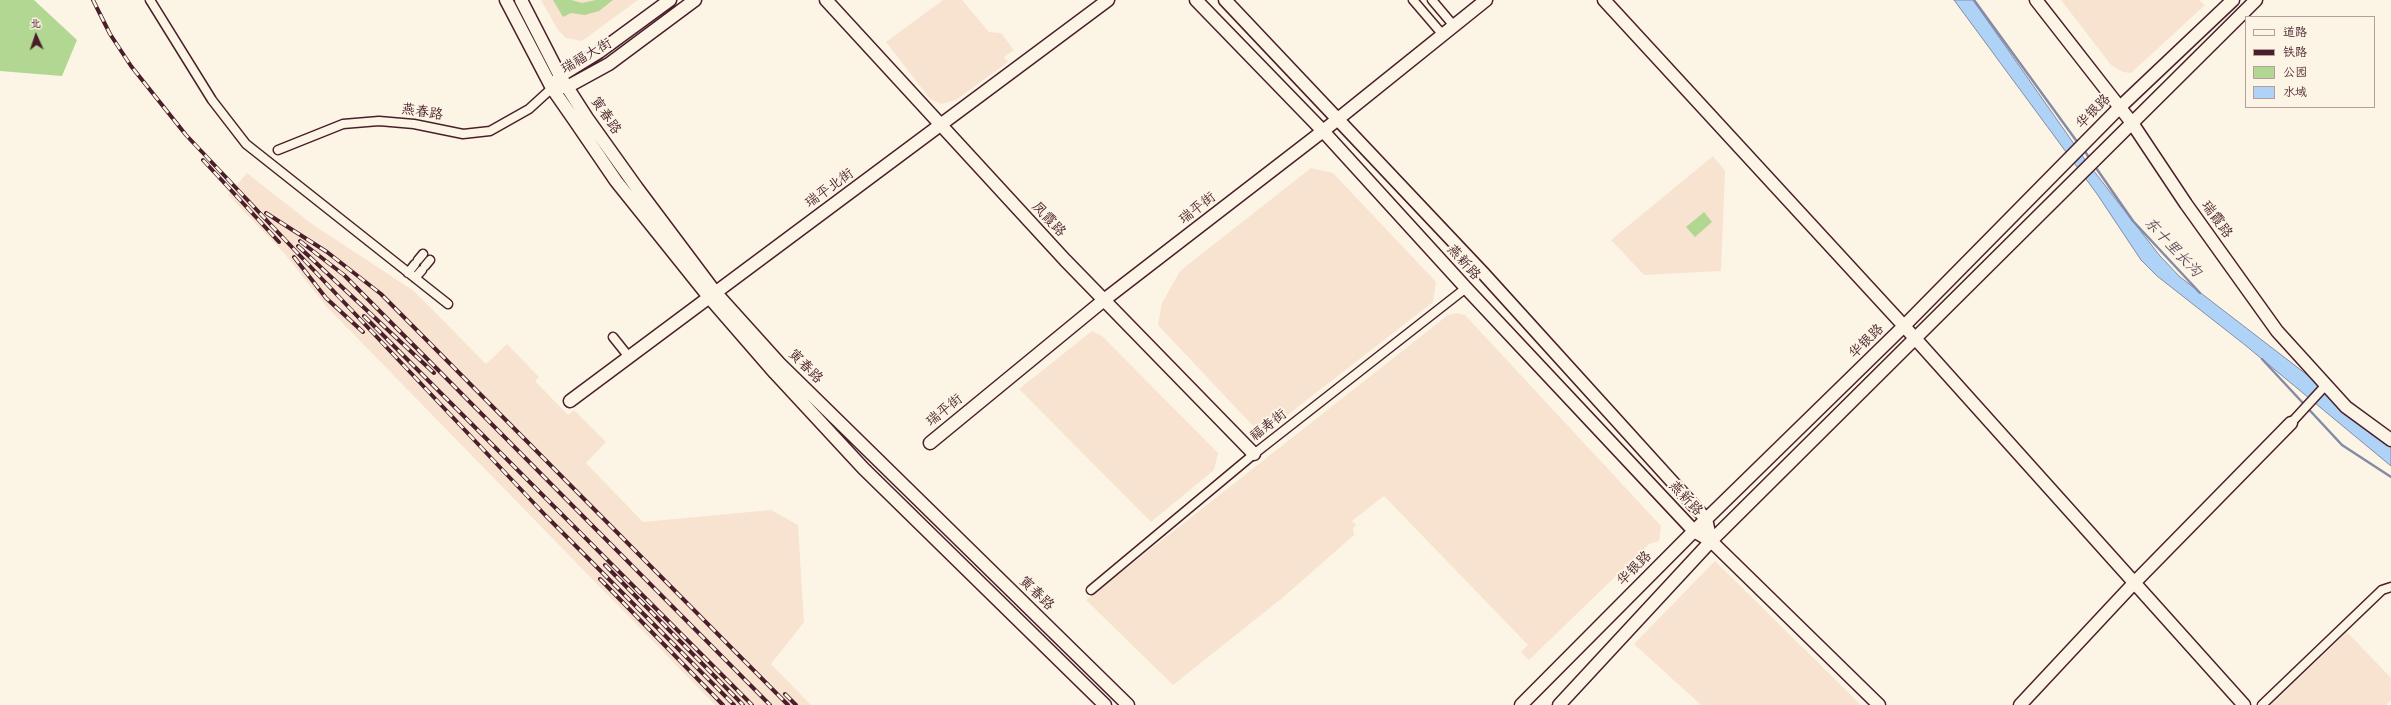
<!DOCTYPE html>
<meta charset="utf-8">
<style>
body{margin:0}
#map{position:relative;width:2391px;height:705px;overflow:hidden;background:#fcf5e5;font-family:Mynerve,"LXGW WenKai TC",sans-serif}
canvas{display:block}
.legend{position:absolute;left:2245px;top:16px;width:130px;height:92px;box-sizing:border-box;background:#fcf5e5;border:1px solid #b59f9b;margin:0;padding:5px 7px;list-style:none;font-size:12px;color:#4a1f2b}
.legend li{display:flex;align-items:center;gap:8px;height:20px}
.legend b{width:20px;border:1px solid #b59f9b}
.north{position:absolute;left:16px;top:16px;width:40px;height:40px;-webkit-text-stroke:3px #fcf5e5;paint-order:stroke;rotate:357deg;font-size:11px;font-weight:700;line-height:16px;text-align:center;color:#4a1f2b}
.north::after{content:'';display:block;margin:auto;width:14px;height:18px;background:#4a1f2b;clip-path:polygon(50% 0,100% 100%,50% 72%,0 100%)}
</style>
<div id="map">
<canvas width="2391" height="705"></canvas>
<ul class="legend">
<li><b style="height:5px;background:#fcf5e5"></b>道路</li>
<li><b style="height:5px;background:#4a1f2b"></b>铁路</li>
<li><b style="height:11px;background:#b1d792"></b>公园</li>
<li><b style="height:11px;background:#aed3f7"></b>水域</li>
</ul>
<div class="north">北</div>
</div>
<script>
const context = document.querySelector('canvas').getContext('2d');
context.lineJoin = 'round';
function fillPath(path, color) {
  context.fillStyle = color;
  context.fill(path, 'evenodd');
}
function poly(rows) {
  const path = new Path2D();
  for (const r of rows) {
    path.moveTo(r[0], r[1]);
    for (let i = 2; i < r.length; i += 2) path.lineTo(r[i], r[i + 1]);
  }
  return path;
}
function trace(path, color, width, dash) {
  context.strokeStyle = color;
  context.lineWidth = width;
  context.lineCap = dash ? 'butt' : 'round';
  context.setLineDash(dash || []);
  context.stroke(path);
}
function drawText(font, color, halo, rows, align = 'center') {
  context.font = font + ' Mynerve,"LXGW WenKai TC",sans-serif';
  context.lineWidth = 4;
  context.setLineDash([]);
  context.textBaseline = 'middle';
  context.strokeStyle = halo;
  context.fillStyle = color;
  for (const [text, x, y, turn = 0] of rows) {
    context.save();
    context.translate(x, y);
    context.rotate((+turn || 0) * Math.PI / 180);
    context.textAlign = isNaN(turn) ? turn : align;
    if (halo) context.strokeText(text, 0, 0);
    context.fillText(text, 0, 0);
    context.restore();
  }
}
const built = poly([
 [541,0,638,0,582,41,566,38,558,30],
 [943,0,962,0,989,32,1001,33,1014,50,1004,57,1008,62,956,100,941,104,930,99,886,42],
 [2061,0,2199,0,2205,5,2131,73,2123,72,2111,65],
 [1713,156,1725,171,1721,271,1644,275,1611,240],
 [1311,168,1333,173,1436,282,1433,302,1272,427,1264,429,1255,428,1158,325,1162,303,1180,271],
 [247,173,312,224,414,291,486,364,507,344,539,377,535,381,568,415,574,410,606,442,586,463,643,522,771,510,798,525,804,622,771,664,811,705,715,705,326,306,285,254,228,195],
 [1456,313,1465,315,1661,526,1659,541,1649,544,1529,660,1521,652,1528,645,1384,496,1352,521,1356,525,1353,528,1354,535,1281,599,1173,685,1086,600,1448,315],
 [1092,331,1102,336,1218,453,1214,470,1151,522,1019,389],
 [1715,561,1861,705,1701,705,1634,644],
 [2347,632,2391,678,2391,700,2386,705,2271,705]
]);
const green = poly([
 [0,0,34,0,77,40,62,76,0,71],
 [553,0,571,0,582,3,596,0,613,0,599,11,585,15,571,13,563,17],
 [1704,212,1712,222,1695,237,1686,227]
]);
const water = poly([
 [1954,0,1973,0,2086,161,2160,256,2180,277,2306,374,2391,446,2391,466,2245,345,2157,276,2141,260,2097,194,1954,0]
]);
const stream = poly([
 [1974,0,2078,143],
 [2084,150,2090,159],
 [2094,165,2133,221,2200,293],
 [2262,359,2342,445,2391,477]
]);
const street = poly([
 [150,0,212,100,246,144,448,304],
 [1413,0,1443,35],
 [1432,0,1454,26],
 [278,150,343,124,379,121,414,124,463,134,490,131,529,109,552,88],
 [418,260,423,254],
 [425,266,430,260],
 [408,273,415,264],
 [415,278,422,270],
 [613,337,629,357],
 [2291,423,2325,386],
 [1091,590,1254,454,1466,288],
 [2262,705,2382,590,2391,587]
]);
const secondary = poly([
 [506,0,552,88,575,121,616,181,709,297,775,373,863,468,1105,705],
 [521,0,560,76,587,118,637,188,715,292,779,363,1128,705],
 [826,0,1065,260,1254,454],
 [1196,0,1323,131,1466,288,1694,531,1711,541,1879,705],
 [1225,0,1483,273,1706,519,1711,541],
 [1604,0,1904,326,2244,705],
 [2036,0,2132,123,2186,204,2277,331,2346,407,2391,440],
 [556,82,560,76,599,52,670,0],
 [560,87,567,87,609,64,695,0],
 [570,401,1108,0],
 [930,443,1104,300,1323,131,1486,0],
 [1521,705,1694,531,1904,326,2119,108,2233,0],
 [1559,705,1711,541,2256,0],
 [2020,705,2135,582,2291,423]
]);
const rail = poly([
 [93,0,110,34,131,66,186,135,546,516,734,705],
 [203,160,279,242],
 [266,213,327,252,381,294,788,705],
 [300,241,344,275,770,705],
 [298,246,434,373],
 [294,257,326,298,363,332],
 [364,316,752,705],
 [605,565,743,705],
 [600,579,723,705],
 [785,694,796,705]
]);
const streetNames = [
 ["瑞福大街",587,57,-30],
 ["华银路",2094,112,-45],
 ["燕春路",422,113,9],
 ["寅春路",605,116,56],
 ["瑞平北街",830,189,-36],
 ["瑞平街",1198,209,-38],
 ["凤霞路",1048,220,47],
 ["瑞霞路",2216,220,54],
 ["燕新路",1463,263,48],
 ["华银路",1867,342,-44],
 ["寅春路",805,367,45],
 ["瑞平街",945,411,-39],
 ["福寿街",1269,426,-38],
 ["燕新路",1685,499,47],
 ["华银路",1635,569,-45],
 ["寅春路",1036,594,44]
];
const waterNames = [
 ["东十里长沟",2172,248,47]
];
fillPath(built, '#f7e3d0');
fillPath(green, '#b1d792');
fillPath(water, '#aed3f7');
trace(water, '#868ba5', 1);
trace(stream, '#868ba5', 2.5);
trace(street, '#4a1f2b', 11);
trace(secondary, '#4a1f2b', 15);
trace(street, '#fcf5e5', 8);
trace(secondary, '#fcf5e5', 12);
trace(rail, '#4a1f2b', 4);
trace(rail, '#fcf5e5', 2.5, [8]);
drawText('14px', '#4a1f2b', '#fcf5e5', streetNames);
drawText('italic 15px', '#634c5e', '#fcf5e5', waterNames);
</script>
